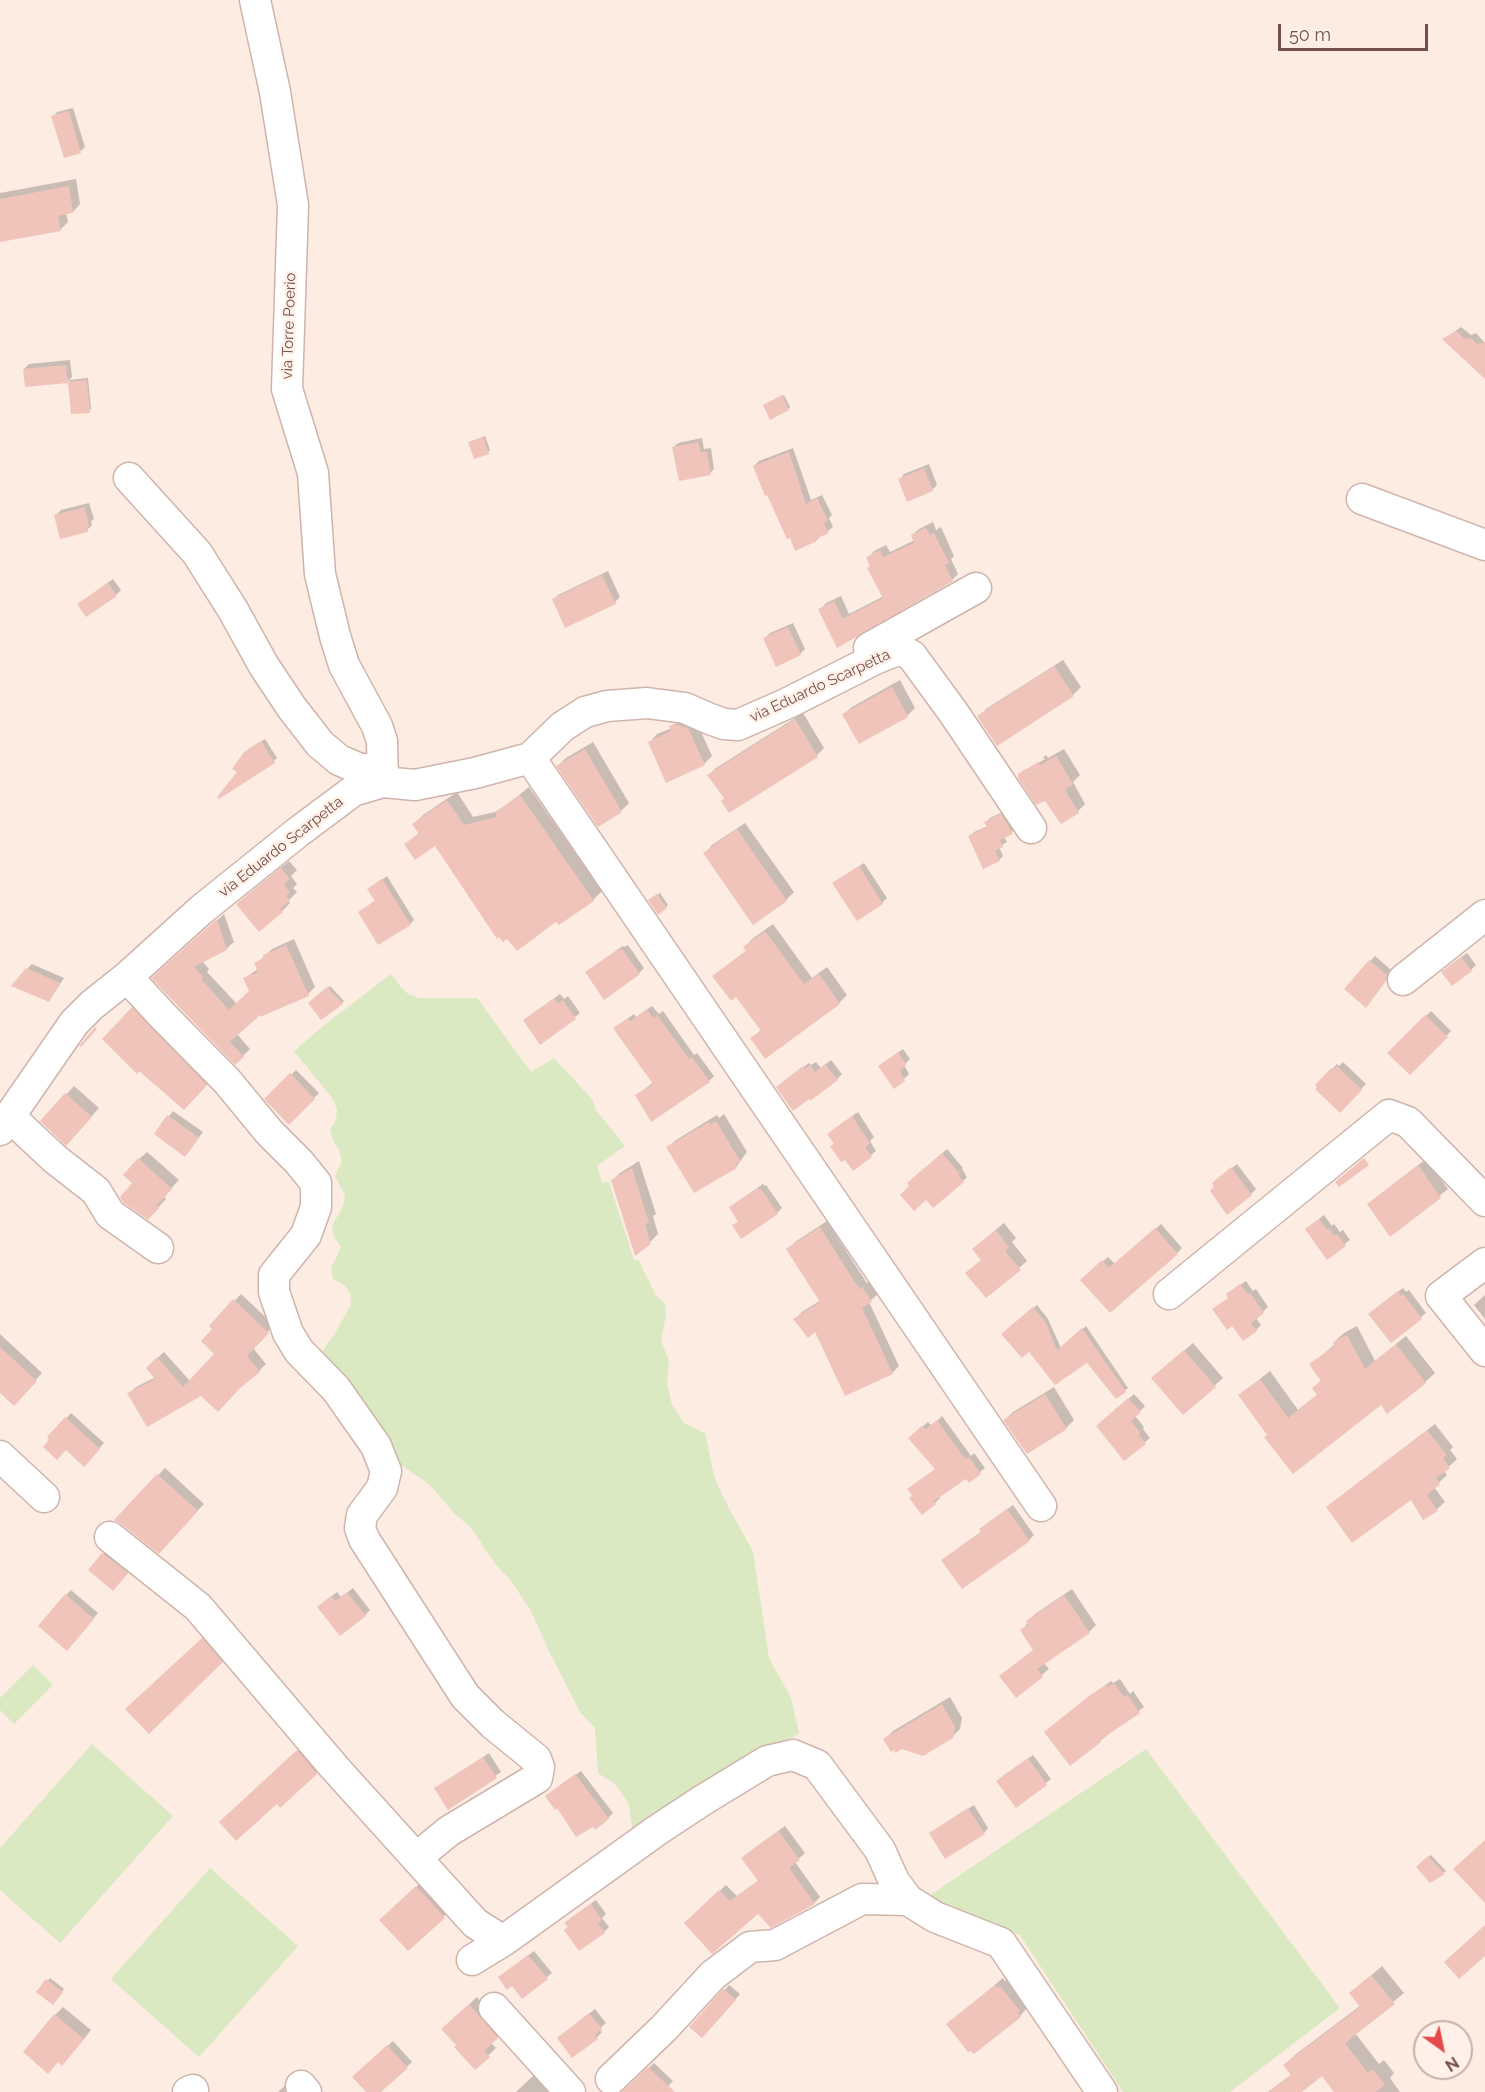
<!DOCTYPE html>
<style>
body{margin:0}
#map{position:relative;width:1485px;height:2092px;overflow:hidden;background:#fcece2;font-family:Raleway,sans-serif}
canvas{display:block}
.north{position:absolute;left:1413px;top:2020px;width:60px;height:60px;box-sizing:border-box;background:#fff1e8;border:2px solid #c7b0a8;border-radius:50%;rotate:147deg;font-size:16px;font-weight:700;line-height:24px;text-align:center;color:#734f49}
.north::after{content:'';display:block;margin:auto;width:21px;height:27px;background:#e44a49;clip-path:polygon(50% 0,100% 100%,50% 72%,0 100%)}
.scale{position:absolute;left:1278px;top:24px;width:150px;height:27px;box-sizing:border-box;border:3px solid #734f49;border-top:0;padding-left:8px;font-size:18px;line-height:21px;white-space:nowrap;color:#734f49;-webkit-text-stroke:4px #fff1e8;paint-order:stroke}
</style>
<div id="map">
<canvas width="1485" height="2092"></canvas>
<div class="north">N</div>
<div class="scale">50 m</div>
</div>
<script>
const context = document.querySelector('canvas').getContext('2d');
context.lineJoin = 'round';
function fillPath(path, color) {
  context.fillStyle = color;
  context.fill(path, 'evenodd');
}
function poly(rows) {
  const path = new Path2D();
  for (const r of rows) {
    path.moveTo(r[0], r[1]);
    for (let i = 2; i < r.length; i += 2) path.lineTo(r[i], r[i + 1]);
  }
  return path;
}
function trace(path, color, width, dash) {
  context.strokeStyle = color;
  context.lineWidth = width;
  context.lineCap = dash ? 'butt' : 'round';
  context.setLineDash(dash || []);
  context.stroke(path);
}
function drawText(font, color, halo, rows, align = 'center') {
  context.font = font + ' Raleway,sans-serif';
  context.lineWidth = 5;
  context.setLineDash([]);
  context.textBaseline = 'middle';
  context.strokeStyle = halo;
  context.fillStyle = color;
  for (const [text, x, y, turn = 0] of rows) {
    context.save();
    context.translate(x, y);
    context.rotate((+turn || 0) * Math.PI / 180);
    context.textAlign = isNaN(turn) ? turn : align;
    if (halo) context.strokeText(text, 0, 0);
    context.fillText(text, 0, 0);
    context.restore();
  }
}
const green = poly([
 [391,974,400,986,408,994,419,998,477,998,531,1072,554,1058,592,1099,596,1110,625,1146,597,1166,602,1183,609,1182,634,1260,639,1261,656,1296,665,1303,666,1315,661,1340,669,1361,667,1383,672,1405,684,1423,705,1433,714,1476,723,1497,753,1552,769,1658,791,1698,799,1733,633,1836,629,1804,616,1785,598,1773,595,1728,580,1712,548,1649,530,1609,511,1581,496,1565,471,1528,454,1513,429,1484,395,1461,321,1353,334,1335,351,1305,350,1293,343,1284,333,1279,331,1268,341,1247,334,1237,332,1226,343,1206,345,1195,335,1176,342,1161,339,1150,333,1140,330,1130,336,1120,337,1109,332,1098,294,1051,323,1026],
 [33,1665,53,1685,14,1724,0,1710,0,1698],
 [92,1744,173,1816,60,1943,0,1890,0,1848],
 [1146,1749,1340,2008,1230,2092,1123,2092,1020,1935,926,1898],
 [210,1868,298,1946,199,2057,111,1979]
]);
const shadow = poly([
 [73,108,85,147,81,151,53,117,57,112],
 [76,179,80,204,73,212,66,213,68,222,60,230,0,241,0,193],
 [1461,327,1471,335,1476,333,1485,343,1485,366,1444,339],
 [70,360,72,377,67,382,24,369,29,364],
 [88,378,91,409,89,411,72,413,69,380],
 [784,395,790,407,788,409,766,404],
 [485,436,490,450,488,452,470,442],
 [702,438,704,449,711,448,714,469,710,473,674,447,678,443],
 [793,448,811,500,822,495,832,515,829,518,833,527,816,540,796,549,754,466,759,461],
 [929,464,937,485,932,490,900,479,904,474],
 [89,503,94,519,91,521,92,525,87,530,56,515,61,510],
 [933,522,936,530,941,527,954,556,951,559,958,574,952,580,837,646,820,610,826,603,841,596,849,614,884,596,868,558,874,551,886,545,890,552,915,540,912,535,919,529],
 [608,571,620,597,615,602,553,600,558,595],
 [113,579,121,590,116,595,84,600],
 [793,623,805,649,800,654,765,638,770,633],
 [1063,660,1081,687,1073,695,979,717,986,709],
 [900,680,915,708,907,716,844,714,852,707],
 [803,713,824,748,817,755,730,811,725,798,709,775,716,768],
 [679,719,696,721,712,756,704,764,650,742,657,734,672,728],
 [265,739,277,758,274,761,239,771,250,748],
 [593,742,629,803,621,811,558,766,566,758],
 [1064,749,1080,775,1073,782,1085,804,1078,811,1045,799,1019,775,1025,769,1025,771,1045,759,1043,757,1046,755,1048,758],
 [529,787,602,891,594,899,559,923,435,844,406,844,420,832,414,824,423,815,457,792,473,817,499,811],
 [1005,811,1016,829,1004,837,1007,842,999,847,1003,856,999,860,970,836,974,832,988,826,986,822,990,818],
 [745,823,794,892,786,900,705,853,712,845],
 [289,861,297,870,291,876,297,884,293,888,297,892,288,901,290,903,282,911,246,896],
 [864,863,887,898,882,903,839,879],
 [387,876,414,920,410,924,359,912,376,900,369,889],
 [660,893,668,905,666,907,652,898],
 [224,914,234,942,226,949,202,961,209,969,207,972,237,1004,251,991,245,978,258,969,256,964,272,949,294,939,315,987,308,994,260,1013,237,1034,250,1049,236,1063,161,971],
 [773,924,812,978,827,967,847,995,839,1003,765,1057,752,1038,762,1029,737,995,714,976,747,950,745,947,752,939],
 [628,945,644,968,639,973,592,968,623,946,624,947],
 [1467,953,1476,965,1471,970,1448,967],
 [1375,956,1391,970,1390,975,1370,1001,1370,961],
 [32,964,64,978,49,1001,27,969],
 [330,986,344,1001,342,1003,310,1003],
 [560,994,564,999,568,996,580,1013,541,1043,525,1020],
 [140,1001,214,1077,192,1101,133,1009],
 [652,1006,659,1014,663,1011,694,1055,697,1053,714,1076,709,1081,636,1095,654,1082,620,1024,634,1014,636,1017],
 [1431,1011,1451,1031,1410,1073,1389,1053],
 [903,1049,910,1059,904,1065,909,1074,904,1079,879,1066],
 [831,1060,842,1074,837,1079,783,1083,809,1063,811,1065,816,1062,821,1068],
 [1343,1062,1366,1084,1340,1111,1317,1085,1337,1064,1339,1066],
 [296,1070,319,1093,289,1123,266,1099],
 [74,1086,99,1108,74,1136,42,1121],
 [173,1111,203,1132,185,1155,156,1134],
 [858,1112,874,1137,870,1141,876,1151,853,1169,845,1158,831,1146,835,1143,834,1129],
 [724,1114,747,1152,736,1167,668,1147,676,1140,717,1115,719,1118],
 [947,1149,963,1168,962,1169,967,1177,963,1181,911,1186,914,1179],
 [147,1152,179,1180,164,1196,166,1199,156,1210,134,1183,139,1159],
 [1426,1159,1448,1189,1390,1234,1377,1197],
 [639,1161,656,1214,653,1216,658,1234,650,1242,612,1181,620,1173],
 [1237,1164,1256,1189,1251,1194,1219,1178],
 [763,1184,765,1186,766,1185,782,1208,777,1213,734,1226,739,1221,730,1207],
 [1324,1215,1332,1226,1334,1224,1340,1232,1343,1230,1350,1240,1327,1258,1311,1225],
 [827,1221,861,1274,867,1283,870,1281,878,1294,869,1302,899,1366,892,1373,795,1319,802,1312,821,1300,788,1249,795,1242],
 [1004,1223,1016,1238,1012,1242,1027,1261,986,1296,982,1241],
 [1161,1224,1182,1248,1177,1253,1087,1275,1108,1257,1115,1264],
 [1246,1281,1253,1291,1256,1289,1268,1307,1256,1318,1261,1325,1256,1330,1230,1297,1233,1290],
 [1403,1288,1406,1292,1409,1290,1426,1313,1391,1341,1375,1309],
 [241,1294,274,1325,253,1348,266,1364,259,1371,242,1385,201,1394,129,1393,136,1387,156,1377,154,1361,164,1352,190,1381,216,1353,214,1329,211,1326],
 [1485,1295,1485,1319,1474,1305],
 [1037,1305,1048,1319,1061,1348,1086,1326,1128,1388,1117,1397,1087,1361,1029,1350,1006,1331],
 [1357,1326,1375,1361,1406,1336,1435,1373,1425,1382,1381,1403,1269,1434,1240,1395,1270,1371,1298,1410,1318,1394,1314,1388,1322,1379,1311,1365,1335,1344,1334,1342,1344,1333],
 [0,1334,42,1373,14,1404,0,1390],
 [1193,1343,1223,1378,1184,1413,1161,1370],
 [1054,1387,1074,1420,1066,1428,1005,1420,1013,1412],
 [1134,1394,1145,1406,1135,1416,1144,1427,1143,1429,1150,1438,1124,1459,1103,1421],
 [71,1413,104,1443,84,1465,66,1449,49,1437],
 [942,1416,971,1456,974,1453,985,1468,969,1481,966,1477,939,1496,940,1498,935,1503,922,1512,936,1468,915,1433,928,1422,932,1426],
 [1435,1424,1453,1447,1450,1450,1457,1459,1444,1471,1447,1475,1434,1487,1445,1502,1437,1509,1423,1518,1411,1498,1336,1500],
 [165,1468,204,1504,165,1545,117,1520],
 [1013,1505,1034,1535,1029,1540,943,1560,982,1531,985,1525],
 [108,1549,132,1568,118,1584,90,1569],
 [353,1588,370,1610,365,1615,324,1602,337,1592,341,1597],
 [1072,1589,1096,1625,1089,1632,1044,1663,1049,1669,1017,1696,1035,1649,1022,1630,1035,1614],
 [71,1590,98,1613,72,1644,66,1595],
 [207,1634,226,1657,149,1732,127,1709],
 [1120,1679,1130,1694,1133,1691,1144,1707,1100,1741,1051,1727,1096,1692,1111,1681,1113,1683],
 [950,1697,962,1718,960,1729,952,1737,885,1739,893,1731],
 [303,1746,321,1768,316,1773,280,1806,277,1802,221,1822],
 [489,1753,501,1772,448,1808,436,1789],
 [1033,1755,1051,1779,1016,1806,1003,1776],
 [581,1771,613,1813,608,1818,552,1791],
 [974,1805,988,1828,984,1833,931,1833],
 [785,1826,805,1853,795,1862,820,1897,814,1903,771,1926,758,1912,686,1923,726,1885,737,1896,759,1880,749,1852],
 [1431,1855,1446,1871,1430,1881,1418,1867],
 [424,1880,452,1909,408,1949,389,1912],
 [596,1900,606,1914,602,1918,609,1927,604,1932,569,1927,566,1923,571,1918],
 [534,1951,552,1973,522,1997,512,1984,500,1977],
 [1382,1966,1404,1993,1355,2033,1379,2064,1384,2060,1394,2073,1390,2078,1400,2092,1336,2092,1322,2074,1299,2092,1268,2092,1292,2074,1285,2065,1295,2055,1361,2005,1351,1993],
 [50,1978,64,1989,52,2003,38,1992],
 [1003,1978,1005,1981,1008,1979,1027,2003,1025,2005,1027,2008,1020,2016,948,2024],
 [729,1985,740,1994,707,2032,691,2026],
 [477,1997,505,2029,491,2043,496,2048,475,2068,458,2045,451,2021],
 [63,2007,91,2030,70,2056,58,2061,55,2015],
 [595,2009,606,2023,599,2029,602,2032,597,2037,564,2033],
 [393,2041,412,2062,379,2092,368,2092,354,2077],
 [654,2063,673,2081,663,2092,624,2092],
 [535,2074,551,2092,516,2092],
 [288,2083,294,2092,278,2092]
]);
const building = poly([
 [69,111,81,153,64,158,51,116],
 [69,186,73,213,58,216,61,231,0,242,0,199],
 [1456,331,1465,339,1471,338,1477,344,1485,342,1485,379,1442,339],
 [66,365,68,383,25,387,23,369],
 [87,380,90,413,71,414,68,382],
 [782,395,789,410,770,420,763,405],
 [483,437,489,454,474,459,468,442],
 [698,442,701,452,707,452,711,475,679,481,672,447],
 [789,452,806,504,817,498,828,521,824,523,829,533,815,539,817,541,795,551,790,538,787,539,767,495,765,496,753,466],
 [924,468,933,491,907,502,898,479],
 [85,507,89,526,87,526,88,532,60,539,54,515],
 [926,528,930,535,934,533,949,563,945,565,953,581,837,648,818,609,834,601,843,619,883,598,867,568,870,566,866,557,880,550,883,557,914,543,911,535],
 [602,575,616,604,565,628,552,599],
 [108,583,117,596,86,617,77,604],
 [788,627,801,655,776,667,763,638],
 [1054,666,1074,696,997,746,977,716],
 [892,687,908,717,859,744,842,714],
 [795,719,818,757,729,813,721,801,724,798,707,775],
 [674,724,688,728,705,765,666,783,648,742,671,731,669,726],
 [261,741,275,763,219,799,217,797,237,772,232,769,244,752],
 [585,749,622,812,598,827,556,766],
 [1056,756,1073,784,1065,790,1079,813,1061,824,1045,801,1036,805,1018,778,1018,774,1038,762,1040,765],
 [520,795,594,901,559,925,556,922,517,951,507,939,503,942,499,937,497,939,435,846,415,860,404,844,419,834,412,824,447,800,464,825,497,817,495,812],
 [1001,814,1013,834,1000,840,1003,847,995,851,1000,861,983,869,968,836,987,827,984,822],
 [737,829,787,901,753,925,703,853],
 [859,866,883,904,857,921,832,883],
 [281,868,290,879,284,884,290,892,286,896,290,901,280,909,283,912,259,932,236,904],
 [382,879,411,925,378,945,358,912,375,901,367,889],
 [657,894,667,908,658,915,648,900],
 [217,919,227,950,194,967,203,977,201,979,229,1010,249,991,243,978,258,972,254,963,263,959,263,955,286,945,309,996,260,1017,260,1015,230,1042,244,1057,235,1065,151,978],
 [765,931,804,984,819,974,840,1004,765,1059,750,1038,761,1031,736,997,731,1001,712,976,746,951,743,947],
 [622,949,640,974,604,1000,585,972,617,950,619,951],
 [1461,957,1472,971,1452,986,1441,972],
 [1369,960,1387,975,1386,981,1366,1008,1344,989],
 [26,968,60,983,49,1002,11,986],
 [327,987,343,1004,321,1020,308,1003],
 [554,998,558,1003,563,1000,576,1019,540,1045,523,1020],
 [132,1007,207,1085,184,1110,139,1071,137,1074,102,1039],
 [647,1009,653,1018,657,1015,689,1059,692,1057,710,1082,651,1122,635,1095,653,1084,613,1028,628,1018,631,1021],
 [1425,1015,1448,1037,1410,1075,1387,1053],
 [95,1027,97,1029,81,1047,79,1046],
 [898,1052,906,1065,900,1071,905,1081,894,1089,878,1066],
 [825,1064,838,1080,810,1101,809,1099,793,1111,776,1087,803,1066,805,1069,810,1065,815,1072],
 [1337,1066,1362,1090,1340,1113,1315,1089,1317,1087,1315,1085,1331,1068,1333,1070],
 [290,1073,315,1099,289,1125,264,1099],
 [65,1093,92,1117,66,1146,40,1121],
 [167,1115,199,1138,185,1157,154,1134],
 [852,1116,870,1143,865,1147,872,1157,853,1171,845,1160,841,1162,830,1146,834,1144,827,1134],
 [716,1121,740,1161,735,1165,737,1168,694,1193,666,1147,709,1122,711,1124],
 [942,1153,960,1174,958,1175,964,1182,933,1208,926,1200,914,1211,900,1195,909,1186,907,1183],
 [138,1158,172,1189,157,1205,159,1208,148,1220,123,1202,120,1197,132,1183,123,1175],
 [1364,1158,1369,1165,1339,1187,1335,1182],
 [1418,1165,1441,1198,1390,1237,1367,1204],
 [1231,1167,1252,1195,1227,1215,1210,1191,1214,1186,1212,1183],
 [632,1168,649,1223,645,1224,651,1244,635,1256,611,1180],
 [758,1188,759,1190,761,1189,778,1214,741,1239,732,1225,738,1222,729,1207],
 [1319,1219,1327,1230,1329,1228,1334,1236,1337,1234,1346,1246,1327,1260,1305,1229],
 [820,1227,854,1281,860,1289,862,1287,872,1302,862,1308,893,1374,845,1396,815,1332,808,1338,793,1319,820,1302,786,1249],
 [1155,1228,1178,1254,1110,1313,1080,1280,1102,1260,1109,1268],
 [996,1230,1009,1247,1005,1251,1021,1270,986,1298,965,1273,981,1260,972,1249],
 [1240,1284,1248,1295,1250,1293,1264,1313,1251,1323,1257,1331,1243,1341,1232,1326,1227,1330,1212,1309,1228,1298,1226,1294],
 [1398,1291,1401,1296,1403,1294,1422,1319,1391,1343,1368,1314],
 [233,1299,269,1333,247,1356,260,1372,240,1388,218,1412,201,1396,147,1427,127,1393,155,1379,146,1368,157,1357,183,1387,214,1354,201,1341,212,1329,209,1326],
 [1033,1307,1046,1323,1057,1350,1082,1328,1126,1392,1116,1399,1087,1363,1055,1385,1029,1352,1022,1358,1001,1334],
 [1347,1335,1365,1369,1396,1344,1426,1383,1387,1414,1381,1405,1293,1474,1264,1437,1267,1435,1238,1395,1260,1379,1288,1418,1317,1395,1312,1388,1321,1381,1309,1364,1335,1346,1333,1342],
 [0,1347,37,1381,14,1406,0,1393],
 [1184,1350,1216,1387,1183,1415,1151,1378],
 [1045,1394,1067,1429,1027,1454,1003,1420],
 [1128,1398,1141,1412,1131,1421,1140,1432,1139,1435,1146,1444,1124,1461,1096,1426],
 [65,1417,100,1449,84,1467,66,1450,57,1460,43,1447,49,1440,47,1437],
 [937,1420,965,1459,969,1457,981,1474,969,1483,966,1479,934,1501,936,1504,922,1515,909,1498,912,1495,907,1489,935,1469,908,1438,922,1426,926,1429],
 [1427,1430,1447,1455,1443,1458,1450,1468,1436,1478,1440,1484,1427,1495,1438,1511,1423,1520,1411,1500,1352,1543,1326,1507],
 [157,1474,198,1511,159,1554,121,1524,114,1520],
 [1007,1509,1030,1541,962,1589,941,1560,981,1532,979,1529],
 [102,1553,128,1573,113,1591,88,1570],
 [347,1592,366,1616,340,1636,317,1607,331,1596,335,1601],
 [65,1594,94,1619,67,1651,38,1626],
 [1064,1595,1090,1633,1037,1669,1043,1677,1016,1698,999,1676,1033,1650,1020,1630,1028,1625,1026,1621],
 [202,1638,223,1662,149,1734,125,1709],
 [1114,1683,1124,1697,1128,1695,1140,1713,1100,1740,1101,1742,1070,1766,1044,1732,1089,1696,1106,1685,1108,1687],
 [942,1704,955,1727,953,1738,923,1756,902,1749,895,1753,894,1750,891,1752,883,1739],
 [297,1750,317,1774,280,1808,277,1804,236,1841,219,1822],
 [483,1757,497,1778,448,1810,434,1788],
 [1028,1758,1047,1785,1016,1808,996,1781],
 [575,1774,609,1819,595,1830,593,1827,576,1837,557,1808,555,1810,545,1796],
 [968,1808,985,1834,945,1859,929,1833],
 [778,1831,800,1860,789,1868,815,1904,771,1928,758,1914,712,1954,684,1923,719,1890,730,1901,758,1881,741,1858],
 [1485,1840,1485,1903,1453,1869],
 [1428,1856,1445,1874,1430,1883,1416,1867],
 [416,1886,445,1918,408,1951,379,1920],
 [591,1904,602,1920,598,1923,605,1933,579,1951,564,1930,568,1927,564,1923],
 [1485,1925,1485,1956,1459,1979,1444,1962],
 [528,1955,548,1979,522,1999,512,1986,507,1990,498,1977],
 [1371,1975,1395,2004,1345,2043,1368,2073,1373,2069,1385,2085,1375,2092,1334,2092,1322,2076,1302,2092,1269,2092,1291,2075,1283,2065,1360,2007,1349,1993],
 [46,1979,63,1992,53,2005,36,1992],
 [995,1985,997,1988,1000,1986,1020,2011,1018,2013,1021,2017,974,2054,971,2051,968,2052,946,2024],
 [723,1989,736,2000,702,2038,689,2027],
 [469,2004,498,2038,484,2051,490,2057,475,2070,454,2047,456,2045,441,2029],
 [589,2013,602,2029,595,2035,598,2039,572,2058,557,2038],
 [54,2014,84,2039,62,2066,58,2062,48,2074,23,2052],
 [387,2045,408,2068,381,2092,366,2092,352,2077],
 [648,2067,675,2092,622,2092]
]);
const minor = poly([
 [255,0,275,92,293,205,287,389,313,473,320,574,335,636,344,665,377,726,382,741,383,782],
 [129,478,197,553,233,610,264,666,292,708,320,744,339,760,360,769,383,769],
 [1362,499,1485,545],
 [869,648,976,588],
 [530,758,1041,1506],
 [127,977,163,1016,227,1081,269,1132,299,1162,316,1183,316,1207,306,1235,274,1275,274,1292,288,1333,299,1351,336,1389,376,1446,386,1471,382,1488,362,1515,360,1528,364,1539,465,1696,493,1724,536,1759,539,1767,537,1778,449,1831,416,1858],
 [1403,980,1485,915],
 [9,1116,55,1159,96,1191,110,1214,158,1248],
 [0,1130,74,1023,92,1005,127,977,201,910,298,832,353,791,383,782,415,785,475,773,530,758,562,727,585,712,607,706,647,703,685,708,710,719,724,724,738,725,788,703,875,659,900,649,912,656,953,712,1031,828],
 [1485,1263,1441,1296,1485,1351],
 [1169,1294,1389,1115,1408,1122,1485,1201],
 [0,1456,44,1497],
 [110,1537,198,1607,334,1767,475,1923,503,1941],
 [472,1960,503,1941,656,1831,703,1800,767,1761,793,1755,817,1765,880,1850,894,1881,908,1900,935,1917,1001,1943,1102,2092],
 [494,2008,570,2092],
 [611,2079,664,2028,713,1975,750,1947,775,1945,862,1899,908,1900],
 [301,2086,306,2092],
 [188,2092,193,2090]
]);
const streetNames = [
 ["via Torre Poerio",289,326,-88],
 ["via Eduardo Scarpetta",820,686,-25],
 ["via Eduardo Scarpetta",281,847,-38]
];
fillPath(green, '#dae9c1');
fillPath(shadow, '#0003');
fillPath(building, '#f0c4ba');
trace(minor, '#cfb4ac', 33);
trace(minor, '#fff', 30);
drawText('15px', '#734f49', '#fff1e8', streetNames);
</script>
